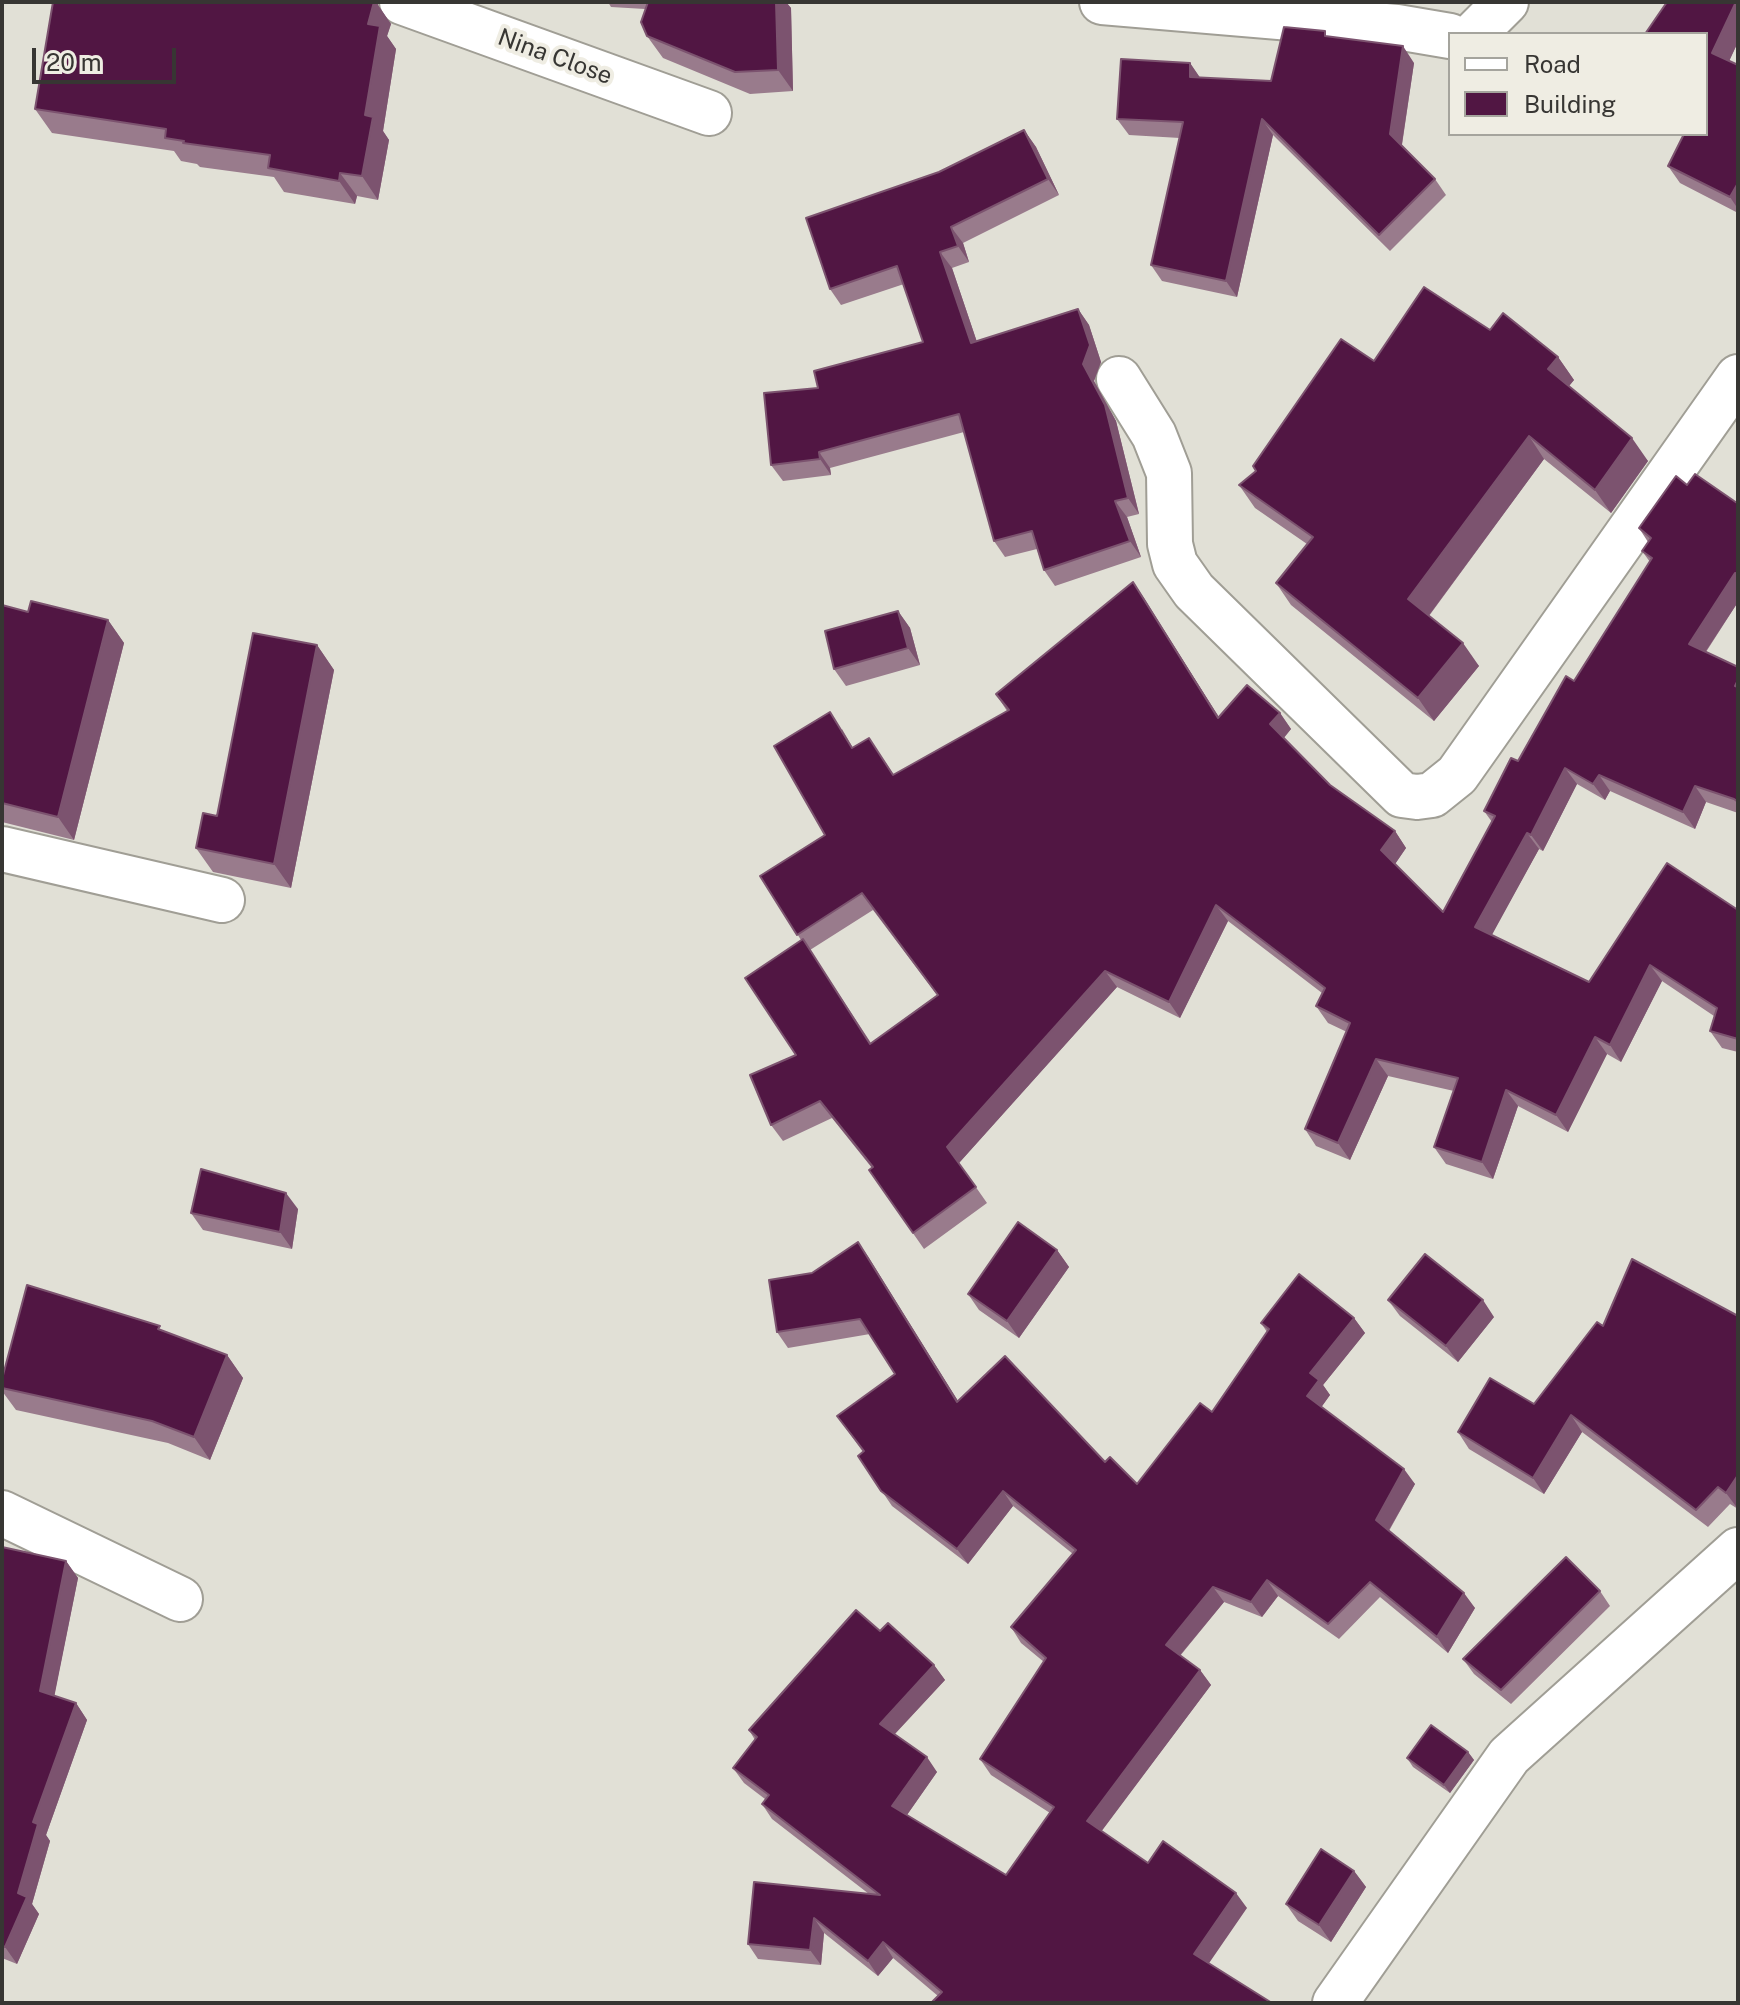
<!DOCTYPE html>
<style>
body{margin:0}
#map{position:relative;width:1740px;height:2005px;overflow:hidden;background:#e1e0d6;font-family:"Public Sans",sans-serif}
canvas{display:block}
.frame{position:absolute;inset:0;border:4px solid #373633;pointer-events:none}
.legend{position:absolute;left:1448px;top:32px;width:260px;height:104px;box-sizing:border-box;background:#efede3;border:2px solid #a5a49d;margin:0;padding:10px 14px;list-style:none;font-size:24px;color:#373633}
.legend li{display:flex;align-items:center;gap:16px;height:40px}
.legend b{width:40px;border:2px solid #a5a49d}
.scale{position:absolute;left:32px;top:48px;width:144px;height:36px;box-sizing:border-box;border:4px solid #373633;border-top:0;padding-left:10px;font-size:24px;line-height:28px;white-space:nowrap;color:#373633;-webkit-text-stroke:6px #efede3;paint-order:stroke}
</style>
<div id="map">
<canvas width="1740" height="2005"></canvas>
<div class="frame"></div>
<ul class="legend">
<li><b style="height:10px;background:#fff"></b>Road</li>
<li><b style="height:22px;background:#511643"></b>Building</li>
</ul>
<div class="scale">20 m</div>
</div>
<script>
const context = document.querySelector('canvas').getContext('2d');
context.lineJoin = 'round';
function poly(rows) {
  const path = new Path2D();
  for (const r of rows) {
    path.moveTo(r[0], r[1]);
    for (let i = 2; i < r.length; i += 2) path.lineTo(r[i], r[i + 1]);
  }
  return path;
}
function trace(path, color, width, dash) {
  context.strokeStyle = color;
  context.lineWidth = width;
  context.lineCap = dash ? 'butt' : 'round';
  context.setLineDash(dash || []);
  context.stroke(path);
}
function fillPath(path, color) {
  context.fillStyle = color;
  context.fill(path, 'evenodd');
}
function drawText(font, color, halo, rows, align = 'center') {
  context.font = font + ' "Public Sans",sans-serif';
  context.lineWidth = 8;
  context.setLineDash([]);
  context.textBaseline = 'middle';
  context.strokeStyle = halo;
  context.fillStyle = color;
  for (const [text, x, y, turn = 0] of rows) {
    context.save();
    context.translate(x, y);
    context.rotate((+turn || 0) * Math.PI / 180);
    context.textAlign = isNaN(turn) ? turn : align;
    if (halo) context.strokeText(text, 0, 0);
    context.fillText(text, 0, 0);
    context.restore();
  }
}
const minor = poly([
 [402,2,709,113],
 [1102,2,1397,27,1450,36],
 [1474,34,1506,2],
 [1119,379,1154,435,1169,473,1170,544,1175,564,1194,591,1402,795,1417,797,1432,795,1457,775,1738,377],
 [2,849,222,900],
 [2,1513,180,1599],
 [1335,2003,1509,1756,1738,1550]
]);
const wall = poly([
 [53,2,378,2,378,5,391,24,387,36,396,49,383,131,389,140,378,200,357,196,355,204,284,192,274,177,200,167,197,164,181,161,174,151,52,133,35,109],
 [608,2,786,2,791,8,793,91,750,94,663,58,647,36,645,9,611,7],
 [1738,2,1738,42,1729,61,1738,65,1738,213,1680,183,1668,166,1706,134],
 [1329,36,1414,63,1402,145,1435,179,1446,195,1390,251,1273,135,1237,297,1162,281,1151,265,1180,138,1129,135,1117,119,1190,63,1200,78,1271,81],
 [1024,130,1036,147,1059,195,963,243,969,262,952,268,977,342,1078,309,1089,325,1101,362,1094,381,1116,421,1139,514,1127,517,1141,557,1055,586,1044,570,1037,549,1005,557,994,541,964,432,830,468,831,475,783,481,771,465,818,388,923,342,904,284,841,305,830,289,939,172],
 [1490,330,1558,357,1574,380,1569,386,1648,461,1611,513,1544,459,1429,616,1479,666,1434,721,1291,605,1276,583,1307,544,1255,508,1239,485,1256,471,1374,361],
 [1687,485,1737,503,1738,500,1738,602,1706,652,1738,667,1738,813,1706,802,1695,829,1610,791,1605,800,1577,784,1543,851,1539,849,1491,935,1589,982,1738,910,1738,1052,1722,1048,1710,1031,1714,1016,1662,981,1621,1062,1607,1054,1568,1132,1518,1106,1493,1179,1446,1164,1434,1147,1454,1091,1388,1076,1350,1160,1316,1146,1305,1129,1347,1032,1328,1023,1316,1006,1322,993,1228,921,1180,1018,1117,987,959,1163,987,1203,924,1249,869,1170,872,1168,832,1118,783,1141,771,1125,796,1055,801,940,760,876,825,835,842,729,853,748,869,738,894,775,1007,711,996,694,1133,582,1219,717,1280,713,1291,729,1284,738,1330,785,1395,831,1406,848,1395,864,1443,912,1492,822,1484,811,1574,681,1650,562,1642,551,1648,542,1639,528],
 [873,910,937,995,871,1043,810,950],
 [2,605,28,612,108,620,124,643,74,840,2,822],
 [898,611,910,628,920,665,846,686,834,669],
 [317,645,334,670,291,888,213,872,196,848,217,816],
 [298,1209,292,1249,203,1230,191,1213],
 [858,1242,958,1401,1105,1462,1137,1484,1212,1412,1267,1332,1261,1323,1354,1318,1365,1333,1323,1385,1330,1395,1321,1407,1415,1484,1389,1531,1475,1608,1448,1653,1380,1597,1339,1639,1278,1596,1262,1617,1224,1602,1180,1656,1200,1670,1211,1685,1101,1831,1148,1863,1247,1908,938,1996,893,1958,878,1976,824,1933,821,1965,758,1959,748,1944,869,1894,772,1819,762,1804,765,1799,744,1783,733,1768,755,1740,749,1730,880,1631,934,1665,945,1680,895,1734,937,1772,907,1815,1006,1875,1050,1813,991,1775,980,1759,1044,1662,1021,1643,1011,1627,1073,1554,1013,1506,968,1564,892,1506,858,1456,863,1452,837,1416,895,1374,870,1334,788,1348,777,1332,812,1273],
 [1057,1250,1069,1267,1019,1338,979,1310,968,1294],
 [1632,1259,1738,1509,1730,1504,1708,1527,1582,1432,1544,1494,1469,1449,1458,1432,1534,1404,1603,1326],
 [1388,1300,1494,1317,1458,1362,1400,1316],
 [163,1331,227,1355,243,1378,210,1460,168,1443,16,1410,2,1391,2,1379],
 [2,1547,66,1561,78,1578,54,1696,76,1703,87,1720,46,1835,50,1841,32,1904,39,1914,17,1964,2,1958],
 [1600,1591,1610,1606,1511,1704,1474,1674,1463,1659],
 [1468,1752,1474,1760,1450,1793,1413,1767,1407,1758],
 [1354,1871,1366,1887,1331,1942,1298,1921,1286,1904]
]);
const shadedWall = poly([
 [374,2,378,2,378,5,391,24,387,36,396,49,383,131,389,140,378,200,362,176,368,24],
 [776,2,786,2,791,8,793,91,778,70],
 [1736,2,1738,2,1738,42,1725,70,1712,53],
 [1403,46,1414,63,1401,150,1390,134],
 [1190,63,1201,79,1190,77],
 [1262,119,1273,135,1237,297,1226,281],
 [1024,130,1036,147,1059,195,1048,179],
 [340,173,357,196,355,204,339,181],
 [1738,183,1738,209,1730,197],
 [951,227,963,243,969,262,958,246],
 [940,252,952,268,983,360,971,343],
 [1078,309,1089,325,1101,362,1094,381,1116,421,1139,514,1128,498,1083,364],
 [1558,357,1574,380,1564,392,1548,369],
 [1529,436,1544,459,1424,622,1408,599],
 [1632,438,1648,461,1611,513,1595,490],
 [819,452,830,468,831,475,820,459],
 [1115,501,1127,517,1141,557,1130,541],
 [1735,573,1738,577,1738,602,1700,660,1689,644],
 [1133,582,1144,598,1230,735,1218,718],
 [898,611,910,628,920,665,908,648],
 [108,620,124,643,74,840,58,817],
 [1463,643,1479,666,1434,721,1418,698],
 [317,645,334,670,291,888,274,864],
 [1280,713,1291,729,1281,741,1270,724],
 [1565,768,1577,784,1543,851,1531,835],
 [1599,775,1610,791,1605,800,1593,784],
 [1695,786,1706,802,1695,829,1683,812],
 [1395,831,1406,848,1393,867,1381,850],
 [1527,833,1539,849,1487,944,1475,927],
 [1216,905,1228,921,1180,1018,1169,1002],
 [1650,965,1662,981,1621,1062,1610,1045],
 [1105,971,1117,987,959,1163,947,1147],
 [1595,1037,1607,1054,1568,1132,1556,1115],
 [1376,1059,1388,1076,1350,1160,1338,1143],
 [1506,1090,1518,1106,1493,1179,1482,1162],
 [286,1193,298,1209,292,1249,280,1232],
 [858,1242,869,1258,968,1417,957,1402],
 [1057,1250,1069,1267,1019,1338,1007,1321],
 [1483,1300,1494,1317,1458,1362,1446,1346],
 [1354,1318,1365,1333,1323,1385,1330,1395,1318,1412,1307,1396,1310,1373],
 [227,1355,243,1378,210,1460,194,1437],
 [1571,1415,1582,1432,1544,1494,1533,1478],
 [1404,1469,1415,1484,1386,1535,1376,1520],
 [1738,1475,1738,1509,1726,1493],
 [1003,1491,1013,1506,968,1564,957,1549],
 [66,1561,78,1578,52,1708,40,1691],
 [1267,1580,1278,1596,1262,1617,1251,1602],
 [1213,1587,1224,1602,1176,1660,1166,1645],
 [1464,1593,1475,1608,1448,1653,1437,1637],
 [934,1665,945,1680,890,1739,880,1724],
 [1200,1670,1211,1685,1098,1836,1087,1821],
 [76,1703,87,1720,46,1835,50,1841,32,1904,39,1914,17,1964,5,1947,33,1822],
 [1468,1752,1474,1760,1450,1793,1444,1785],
 [927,1757,937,1772,902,1822,892,1806],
 [1354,1871,1366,1887,1331,1942,1319,1925],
 [1236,1893,1247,1908,1205,1969,1194,1954],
 [814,1918,824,1933,821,1965,810,1950],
 [883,1942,893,1958,878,1976,868,1961]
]);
const building = poly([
 [53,2,374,2,368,24,380,26,365,115,373,117,362,176,340,173,339,181,268,168,270,155,183,143,184,141,165,138,166,129,35,109,53,2],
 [648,2,776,2,778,70,735,72,647,36,641,22,648,2],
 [1667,2,1736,2,1712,53,1738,65,1738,183,1730,197,1668,166,1684,134,1706,134,1706,34,1645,34,1667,2],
 [1284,27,1325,31,1325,36,1403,46,1390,134,1435,179,1379,235,1262,119,1226,281,1151,265,1183,122,1117,119,1121,59,1190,63,1190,77,1271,81,1284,27],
 [1024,130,1048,179,951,227,958,246,940,252,971,343,1078,309,1090,345,1083,364,1105,405,1128,498,1115,501,1130,541,1044,570,1032,531,994,541,959,414,819,452,820,459,771,465,764,393,818,388,814,371,923,342,897,266,830,289,806,218,939,172,1024,130],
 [1424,287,1490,330,1503,313,1558,357,1548,369,1632,438,1595,490,1529,436,1408,599,1463,643,1418,698,1276,583,1313,537,1239,485,1256,471,1253,466,1341,339,1374,361,1424,287],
 [1695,474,1737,503,1738,500,1738,574,1735,573,1689,644,1738,667,1738,680,1735,686,1738,687,1738,802,1734,799,1695,786,1683,812,1599,775,1593,784,1565,768,1531,835,1527,833,1475,927,1589,982,1667,863,1738,910,1738,1039,1710,1031,1717,1008,1650,965,1610,1045,1595,1037,1556,1115,1506,1090,1482,1162,1434,1147,1458,1078,1376,1059,1338,1143,1305,1129,1350,1023,1316,1006,1325,988,1216,905,1169,1002,1105,971,947,1147,976,1187,913,1233,869,1170,873,1167,820,1101,771,1125,750,1075,796,1055,745,978,803,939,870,1044,938,995,862,893,797,935,760,876,825,835,774,746,830,712,852,748,869,738,893,775,1009,710,996,694,1133,582,1218,718,1247,685,1280,713,1270,724,1330,785,1395,831,1381,850,1443,912,1495,816,1484,811,1511,758,1518,761,1566,676,1574,681,1652,558,1642,551,1651,538,1639,528,1676,476,1687,485,1695,474],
 [31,601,108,620,58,817,2,803,2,605,28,612,31,601],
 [898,611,908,648,834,669,825,631,898,611],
 [253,633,317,645,274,864,196,848,203,813,217,816,253,633],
 [201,1169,286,1193,280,1232,191,1213,201,1169],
 [1018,1222,1057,1250,1007,1321,968,1294,1018,1222],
 [858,1242,957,1402,1005,1356,1105,1462,1110,1457,1137,1484,1200,1403,1212,1412,1269,1329,1261,1323,1299,1274,1354,1318,1310,1373,1319,1380,1307,1396,1404,1469,1376,1520,1464,1593,1437,1637,1370,1582,1328,1624,1267,1580,1251,1602,1213,1587,1166,1645,1200,1670,1087,1821,1148,1863,1163,1841,1236,1893,1194,1954,1272,2003,931,2003,942,1992,883,1942,868,1961,814,1918,810,1950,748,1944,754,1882,880,1895,762,1804,769,1795,733,1768,757,1737,749,1730,856,1610,880,1631,888,1623,934,1665,880,1724,927,1757,892,1806,1006,1875,1054,1807,980,1759,1046,1658,1011,1627,1076,1550,1003,1491,957,1549,881,1491,858,1456,864,1451,837,1416,895,1374,860,1319,777,1332,769,1280,812,1273,858,1242],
 [1425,1254,1483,1300,1446,1346,1388,1300,1425,1254],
 [1632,1259,1738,1316,1738,1475,1726,1493,1718,1487,1696,1510,1571,1415,1533,1478,1458,1432,1490,1378,1534,1404,1597,1322,1603,1326,1632,1259],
 [27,1285,160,1326,158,1329,227,1355,194,1437,152,1421,2,1388,2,1379,27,1285],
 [2,1547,66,1561,40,1691,76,1703,33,1822,38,1824,18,1893,27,1897,5,1947,2,1946,2,1547],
 [1566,1557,1600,1591,1501,1690,1463,1659,1566,1557],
 [1431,1725,1468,1752,1444,1785,1407,1758,1431,1725],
 [1321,1849,1354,1871,1319,1925,1286,1904,1321,1849]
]);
const streetNames = [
 ["Nina Close",555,57,20]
];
trace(minor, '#a09e95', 48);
trace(minor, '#fff', 44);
fillPath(wall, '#997b8c');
fillPath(shadedWall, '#7c536f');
fillPath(building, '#511643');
trace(building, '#7c536f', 2);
drawText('24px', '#373633', '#efede3', streetNames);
</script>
